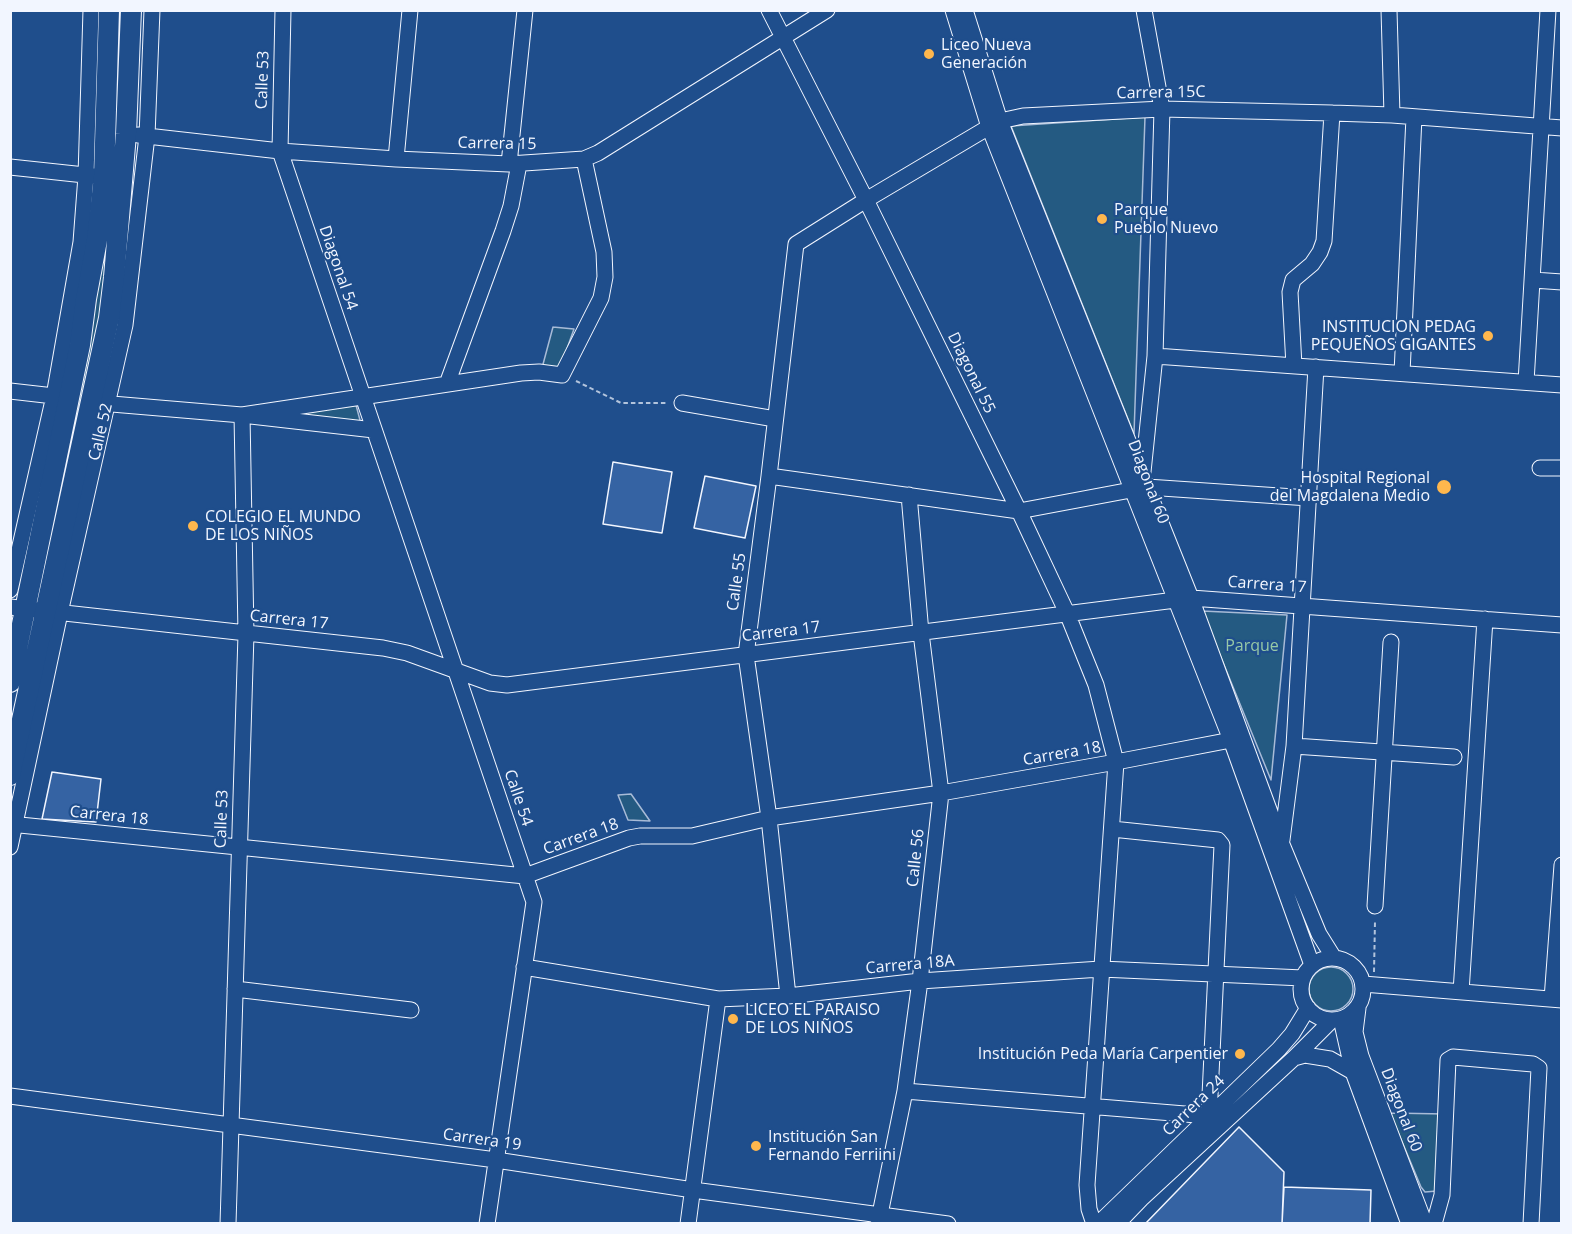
<!DOCTYPE html>
<meta charset="utf-8">
<style>
body{margin:0}
#map{position:relative;width:1572px;height:1234px;overflow:hidden;background:#1f4e8c;font-family:"Open Sans",sans-serif}
canvas{display:block}
.frame{position:absolute;inset:0;border:12px solid #f2f6ff;pointer-events:none}
</style>
<div id="map">
<canvas width="1572" height="1234"></canvas>
<div class="frame"></div>
</div>
<script>
const context = document.querySelector('canvas').getContext('2d');
context.lineJoin = 'round';
function fillPath(path, color) {
  context.fillStyle = color;
  context.fill(path, 'evenodd');
}
function poly(rows) {
  const path = new Path2D();
  for (const r of rows) {
    if (r.length === 3) {
      path.moveTo(r[0] + r[2], r[1]);
      path.arc(r[0], r[1], r[2], 0, 2 * Math.PI);
      continue;
    }
    path.moveTo(r[0], r[1]);
    for (let i = 2; i < r.length; i += 2) path.lineTo(r[i], r[i + 1]);
  }
  return path;
}
function trace(path, color, width, dash) {
  context.strokeStyle = color;
  context.lineWidth = width;
  context.lineCap = dash ? 'butt' : 'round';
  context.setLineDash(dash || []);
  context.stroke(path);
}
function drawText(font, color, halo, rows, align = 'center') {
  context.font = font + ' "Open Sans",sans-serif';
  context.lineWidth = 4.5;
  context.setLineDash([]);
  context.textBaseline = 'middle';
  context.strokeStyle = halo;
  context.fillStyle = color;
  for (const [text, x, y, turn = 0] of rows) {
    context.save();
    context.translate(x, y);
    context.rotate((+turn || 0) * Math.PI / 180);
    context.textAlign = isNaN(turn) ? turn : align;
    if (halo) context.strokeText(text, 0, 0);
    context.fillText(text, 0, 0);
    context.restore();
  }
}
const green = poly([
 [112,11,126,11,124,119,101,321,42,606,32,603,98,269,112,11],
 [1145,117,1134,434,1011,126,1145,117],
 [553,327,574,329,559,371,542,368,553,327],
 [356,405,361,424,283,415,356,405],
 [1202,611,1287,615,1271,780,1202,611],
 [631,794,650,821,628,820,618,795,631,794],
 [1331,989,22],
 [1390,1113,1445,1114,1437,1191,1425,1192,1421,1187,1390,1113]
]);
const building = poly([
 [613,462,672,472,662,533,603,524,613,462],
 [705,476,756,486,745,538,694,528,705,476],
 [52,772,101,779,96,822,42,819,52,772],
 [1239,1127,1284,1172,1282,1224,1145,1224,1239,1127],
 [1284,1187,1371,1190,1370,1224,1282,1224,1284,1187]
]);
const path = poly([
 [576,381,621,403,667,403],
 [1374,972,1375,921]
]);
const minor = poly([
 [283,10,280,151,534,902,487,1224],
 [769,10,866,200,1019,511,1067,613,1096,685,1116,762,1087,1185,1089,1209,1094,1224],
 [953,10,989,127,1231,740,1312,965],
 [965,10,1000,121,1191,598,1281,842,1319,934,1334,958],
 [1389,10,1392,115],
 [138,135,280,151,396,159,509,164,584,159,598,153,827,10],
 [396,159,410,10],
 [509,164,525,10],
 [10,167,94,176],
 [1533,280,1562,282],
 [1155,356,1562,385],
 [1294,366,1290,292,1293,280,1312,264,1320,252,1324,241,1332,113],
 [1402,373,1414,117],
 [1526,382,1548,10],
 [447,384,503,231,511,206,519,164],
 [10,391,54,396],
 [100,403,242,415,521,373,539,372,562,375,601,298,605,277,604,252,584,159],
 [682,403,775,419],
 [1540,468,1562,468],
 [1143,472,1155,356,1162,109,1144,10],
 [769,476,1019,511,1147,487,1309,498],
 [10,590,54,396,81,242,86,176,91,10],
 [10,607,383,648,407,653,490,683,507,685,1191,598,1562,625],
 [1294,746,1454,757],
 [10,824,525,876,629,838,640,836,692,836,769,818,941,793,1116,762,1231,740],
 [1282,840,1294,746,1316,367],
 [10,847,60,613,125,325,147,136,152,10],
 [1375,906,1391,642],
 [1332,989,31],
 [524,967,718,999,788,996,920,981,1101,969,1303,978],
 [1363,984,1562,1000],
 [235,989,411,1010],
 [1461,992,1485,619],
 [788,996,769,818,746,655,769,476,796,244,866,200,989,127,1000,121,1023,116,1162,109,1332,113,1392,115,1562,128],
 [1552,999,1562,865],
 [1358,1008,1355,1032,1361,1056,1425,1224],
 [1341,1019,1353,1072,1409,1224],
 [1294,1058,1305,1055,1330,1059,1353,1072],
 [905,1091,1209,1116,1222,845,1218,840,1112,829],
 [10,1096,496,1160,693,1190,948,1224],
 [228,1224,246,634,242,415,374,430],
 [688,1224,718,999],
 [878,1224,905,1091,920,981,941,793,921,633,909,495],
 [1098,1224,1279,1049,1292,1034,1308,1008],
 [1117,1224,1141,1199,1294,1058,1330,1022],
 [1434,1224,1442,1195,1448,1060,1453,1057,1533,1064,1539,1068,1531,1224]
]);
const major = poly([
 [10,682,80,345,86,299,97,240,104,176,109,10],
 [10,775,109,318,114,277,126,134,131,10]
]);
const markers = [
 [929,54,6,"#ffb74d"],
 [1102,219,6,"#ffb74d"],
 [1488,336,6,"#ffb74d"],
 [1444,487,8,"#ffb74d"],
 [193,526,6,"#ffb74d"],
 [733,1019,6,"#ffb74d"],
 [1240,1054,6,"#ffb74d"],
 [756,1146,6,"#ffb74d"]
];
const poiNames = [
 ["Liceo Nueva",941,45],
 ["Generación",941,63],
 ["Parque",1114,210],
 ["Pueblo Nuevo",1114,228],
 ["INSTITUCION PEDAG",1476,327,"right"],
 ["PEQUEÑOS GIGANTES",1476,345,"right"],
 ["Hospital Regional",1430,478,"right"],
 ["del Magdalena Medio",1430,496,"right"],
 ["COLEGIO EL MUNDO",205,517],
 ["DE LOS NIÑOS",205,535],
 ["LICEO EL PARAISO",745,1010],
 ["DE LOS NIÑOS",745,1028],
 ["Institución Peda María Carpentier",1228,1054,"right"],
 ["Institución San",768,1137],
 ["Fernando Ferriini",768,1155]
];
const streetNames = [
 ["Calle 53",263,80,-88],
 ["Carrera 15C",1161,93,-1],
 ["Carrera 15",497,144,1],
 ["Diagonal 54",338,268,71],
 ["Diagonal 55",971,373,64],
 ["Calle 52",101,432,-77],
 ["Diagonal 60",1148,482,69],
 ["Calle 55",737,582,-82],
 ["Carrera 17",1267,585,4],
 ["Carrera 17",289,620,6],
 ["Carrera 17",781,632,-7],
 ["Carrera 18",1062,754,-10],
 ["Calle 54",518,798,71],
 ["Carrera 18",109,816,6],
 ["Calle 53",222,819,-88],
 ["Carrera 18",581,837,-20],
 ["Calle 56",916,858,-84],
 ["Carrera 18A",910,965,-5],
 ["Carrera 24",1194,1106,-44],
 ["Diagonal 60",1401,1110,69],
 ["Carrera 19",482,1140,8]
];
const parkNames = [
 ["Parque",1252,646]
];
fillPath(green, '#245a82');
trace(green, '#a8bbd7', 1.5);
fillPath(building, '#3563a3');
trace(building, '#f2f6ff', 1.5);
trace(minor, '#f2f6ff', 17);
trace(major, '#f2f6ff', 22);
trace(path, '#b3c4dc', 2, [4.5, 3]);
trace(minor, '#1f4e8c', 15);
trace(major, '#1f4e8c', 20);
for (const [x, y, r, color] of markers) {
  const dot = new Path2D();
  dot.arc(x, y, r, 0, 2 * Math.PI);
  context.fillStyle = color;
  context.fill(dot);
  trace(dot, '#1f4e8c', 2);
}
drawText('16px', '#f2f6ff', '#1f4e8c', poiNames, 'left');
drawText('16px', '#f2f6ff', '#1f4e8c', streetNames);
drawText('16px', '#97c8a6', '#1f4e8c', parkNames);
</script>
